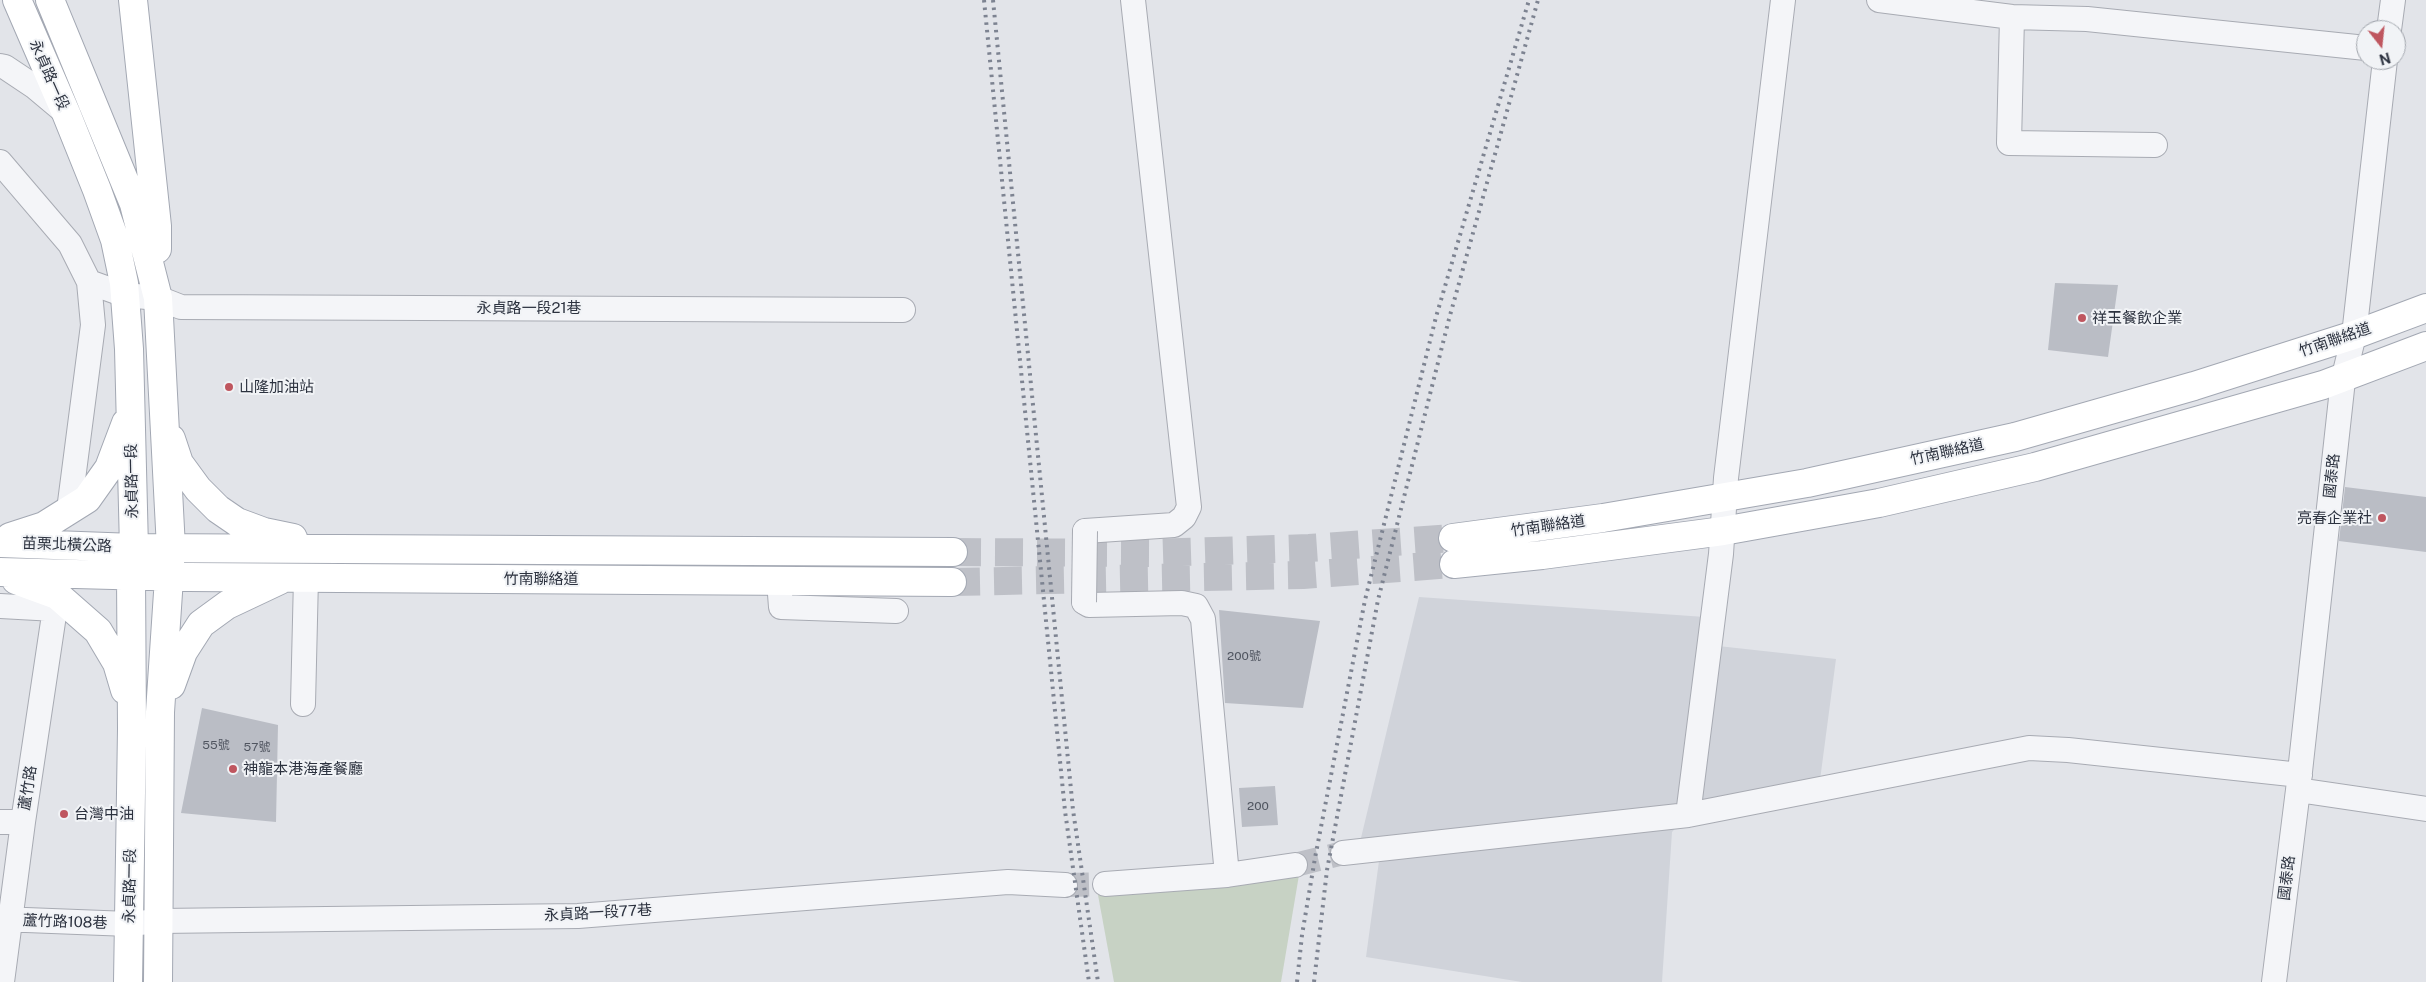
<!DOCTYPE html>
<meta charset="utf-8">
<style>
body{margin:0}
#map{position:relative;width:2426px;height:982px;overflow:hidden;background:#e2e4e9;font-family:"Public Sans",sans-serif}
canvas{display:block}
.north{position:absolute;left:2356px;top:20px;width:50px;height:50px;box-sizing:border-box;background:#f1f3f6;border:1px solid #a2a6ad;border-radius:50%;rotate:164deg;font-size:14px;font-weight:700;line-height:20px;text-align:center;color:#2c323f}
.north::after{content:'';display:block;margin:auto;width:18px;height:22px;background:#bf565f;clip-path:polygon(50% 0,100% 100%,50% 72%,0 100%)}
</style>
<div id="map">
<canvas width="2426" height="982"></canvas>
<div class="north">N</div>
</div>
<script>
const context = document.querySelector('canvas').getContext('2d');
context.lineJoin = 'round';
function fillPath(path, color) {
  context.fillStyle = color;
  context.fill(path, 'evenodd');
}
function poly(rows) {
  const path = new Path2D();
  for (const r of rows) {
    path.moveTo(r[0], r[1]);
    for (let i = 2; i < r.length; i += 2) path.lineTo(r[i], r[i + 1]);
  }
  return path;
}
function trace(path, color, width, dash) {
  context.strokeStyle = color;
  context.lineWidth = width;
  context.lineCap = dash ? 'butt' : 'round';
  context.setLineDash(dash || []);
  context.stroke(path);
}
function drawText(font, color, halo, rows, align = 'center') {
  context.font = font + ' "Public Sans","Noto Sans TC",sans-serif';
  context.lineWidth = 4;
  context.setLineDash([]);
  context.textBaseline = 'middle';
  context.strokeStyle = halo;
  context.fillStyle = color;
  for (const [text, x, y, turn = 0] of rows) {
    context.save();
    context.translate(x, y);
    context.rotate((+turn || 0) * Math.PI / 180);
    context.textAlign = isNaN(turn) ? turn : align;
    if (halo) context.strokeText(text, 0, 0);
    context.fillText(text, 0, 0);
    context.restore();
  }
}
const built = poly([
 [1419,597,1705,617,1700,644,1836,659,1820,780,1699,803,1672,832,1662,982,1522,982,1366,957,1379,861,1361,862,1360,842]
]);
const green = poly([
 [1299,875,1281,982,1114,982,1098,895]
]);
const building = poly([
 [2055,283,2118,285,2108,357,2048,350],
 [2345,487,2426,497,2426,552,2339,541],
 [1219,610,1320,621,1303,708,1225,703],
 [202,708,278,725,276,822,181,813],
 [1275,786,1278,825,1242,827,1239,788]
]);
const minorTunnel = poly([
 [1295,865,1343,853],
 [1065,885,1105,884]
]);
const majorTunnel = poly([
 [953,552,1150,553,1309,548,1453,538],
 [952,582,1303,575,1454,564]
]);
const minor = poly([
 [1879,0,2012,17,2087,19,2366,48],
 [2012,17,2009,143,2155,145],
 [2389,30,2393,0],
 [0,66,5,67,35,87,66,113],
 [0,162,70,244,89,282,93,325,69,510],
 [89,282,125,295,158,298,181,307,903,310],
 [1085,531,1174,525,1184,517,1189,507,1133,0],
 [779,581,781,607,896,611],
 [1084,602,1089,605,1182,603,1196,606,1203,619,1227,875],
 [0,606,55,609],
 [303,704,306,578],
 [2298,790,2426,809],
 [1688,815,1721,554,1726,478,1783,0],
 [0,822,23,822],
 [1343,853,1688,815,2029,748,2068,750,2300,775],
 [1105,884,1227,875,1295,865],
 [0,919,129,924,159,921,578,916,1008,882,1065,885],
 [2,982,23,822,57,595],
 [2274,982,2298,790,2343,380,2354,335,2385,60]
]);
const major = poly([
 [17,0,66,113,97,190,115,240,124,283,129,349,134,548,131,576,132,729,128,982],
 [50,0,134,204,158,298,171,548,160,712,158,982],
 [133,0,157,226,157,249],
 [171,439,179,463,198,489,218,509,237,522,264,532,293,538],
 [10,537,44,526,87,499,109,468,126,423],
 [1453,538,1603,518,1807,483,2015,437,2194,386,2354,335,2426,308],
 [0,543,134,548,953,552],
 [1454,564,1542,555,1723,531,1879,503,2035,467,2323,385,2426,346],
 [0,572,188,577,952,582],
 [16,580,57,595,98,631,117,663,125,690],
 [171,685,183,652,201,624,227,605,280,580]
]);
const rail = poly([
 [984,0,1065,811,1089,982],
 [993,0,1073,810,1098,982],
 [1297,982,1302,935,1315,858,1365,600,1436,317,1529,0],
 [1314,982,1327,870,1378,600,1449,319,1538,0]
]);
const minorBridge = poly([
 [1084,602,1085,531]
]);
const markers = [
 [2082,318,5,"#bf565f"],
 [229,387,5,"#bf565f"],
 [2382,518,5,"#bf565f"],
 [233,769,5,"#bf565f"],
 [64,814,5,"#bf565f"]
];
const numberNames = [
 ["200號",1244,656],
 ["55號",216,745],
 ["57號",257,747],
 ["200",1258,806]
];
const streetNames = [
 ["永貞路一段",49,75,66],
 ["永貞路一段21巷",529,308],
 ["竹南聯絡道",2335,340,-19],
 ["竹南聯絡道",1947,452,-12],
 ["國泰路",2332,476,-84],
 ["永貞路一段",132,481,-91],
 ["竹南聯絡道",1548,526,-8],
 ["苗栗北橫公路",67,545,2],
 ["竹南聯絡道",541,579],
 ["蘆竹路",28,788,-81],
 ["國泰路",2287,878,-83],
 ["永貞路一段",130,886,-89],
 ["永貞路一段77巷",598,913,-3],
 ["蘆竹路108巷",65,922,2]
];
const poiNames = [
 ["祥玉餐飲企業",2092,318],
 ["山隆加油站",239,387],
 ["亮春企業社",2372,518,"right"],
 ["神龍本港海產餐廳",243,769],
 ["台灣中油",74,814]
];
fillPath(built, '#d0d3da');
fillPath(green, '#c7d2c4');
fillPath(building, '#babdc5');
trace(minorTunnel, '#bec0c7', 24, [24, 12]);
trace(majorTunnel, '#bec0c7', 28, [28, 14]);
trace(minor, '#a8abb3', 26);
trace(major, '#a3a8b3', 30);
trace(minor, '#f4f5f8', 24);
trace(major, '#fff', 28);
trace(rail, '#7d8391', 4, [2.5, 5]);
trace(minorBridge, '#a8abb3', 26, []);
trace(minorBridge, '#f4f5f8', 24);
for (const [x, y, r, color] of markers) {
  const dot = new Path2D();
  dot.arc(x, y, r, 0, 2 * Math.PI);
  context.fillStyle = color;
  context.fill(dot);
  trace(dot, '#f1f3f6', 2);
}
drawText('12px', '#505560', null, numberNames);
drawText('15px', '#2c323f', '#f1f3f6', streetNames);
drawText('15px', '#2c323f', '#f1f3f6', poiNames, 'left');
</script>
